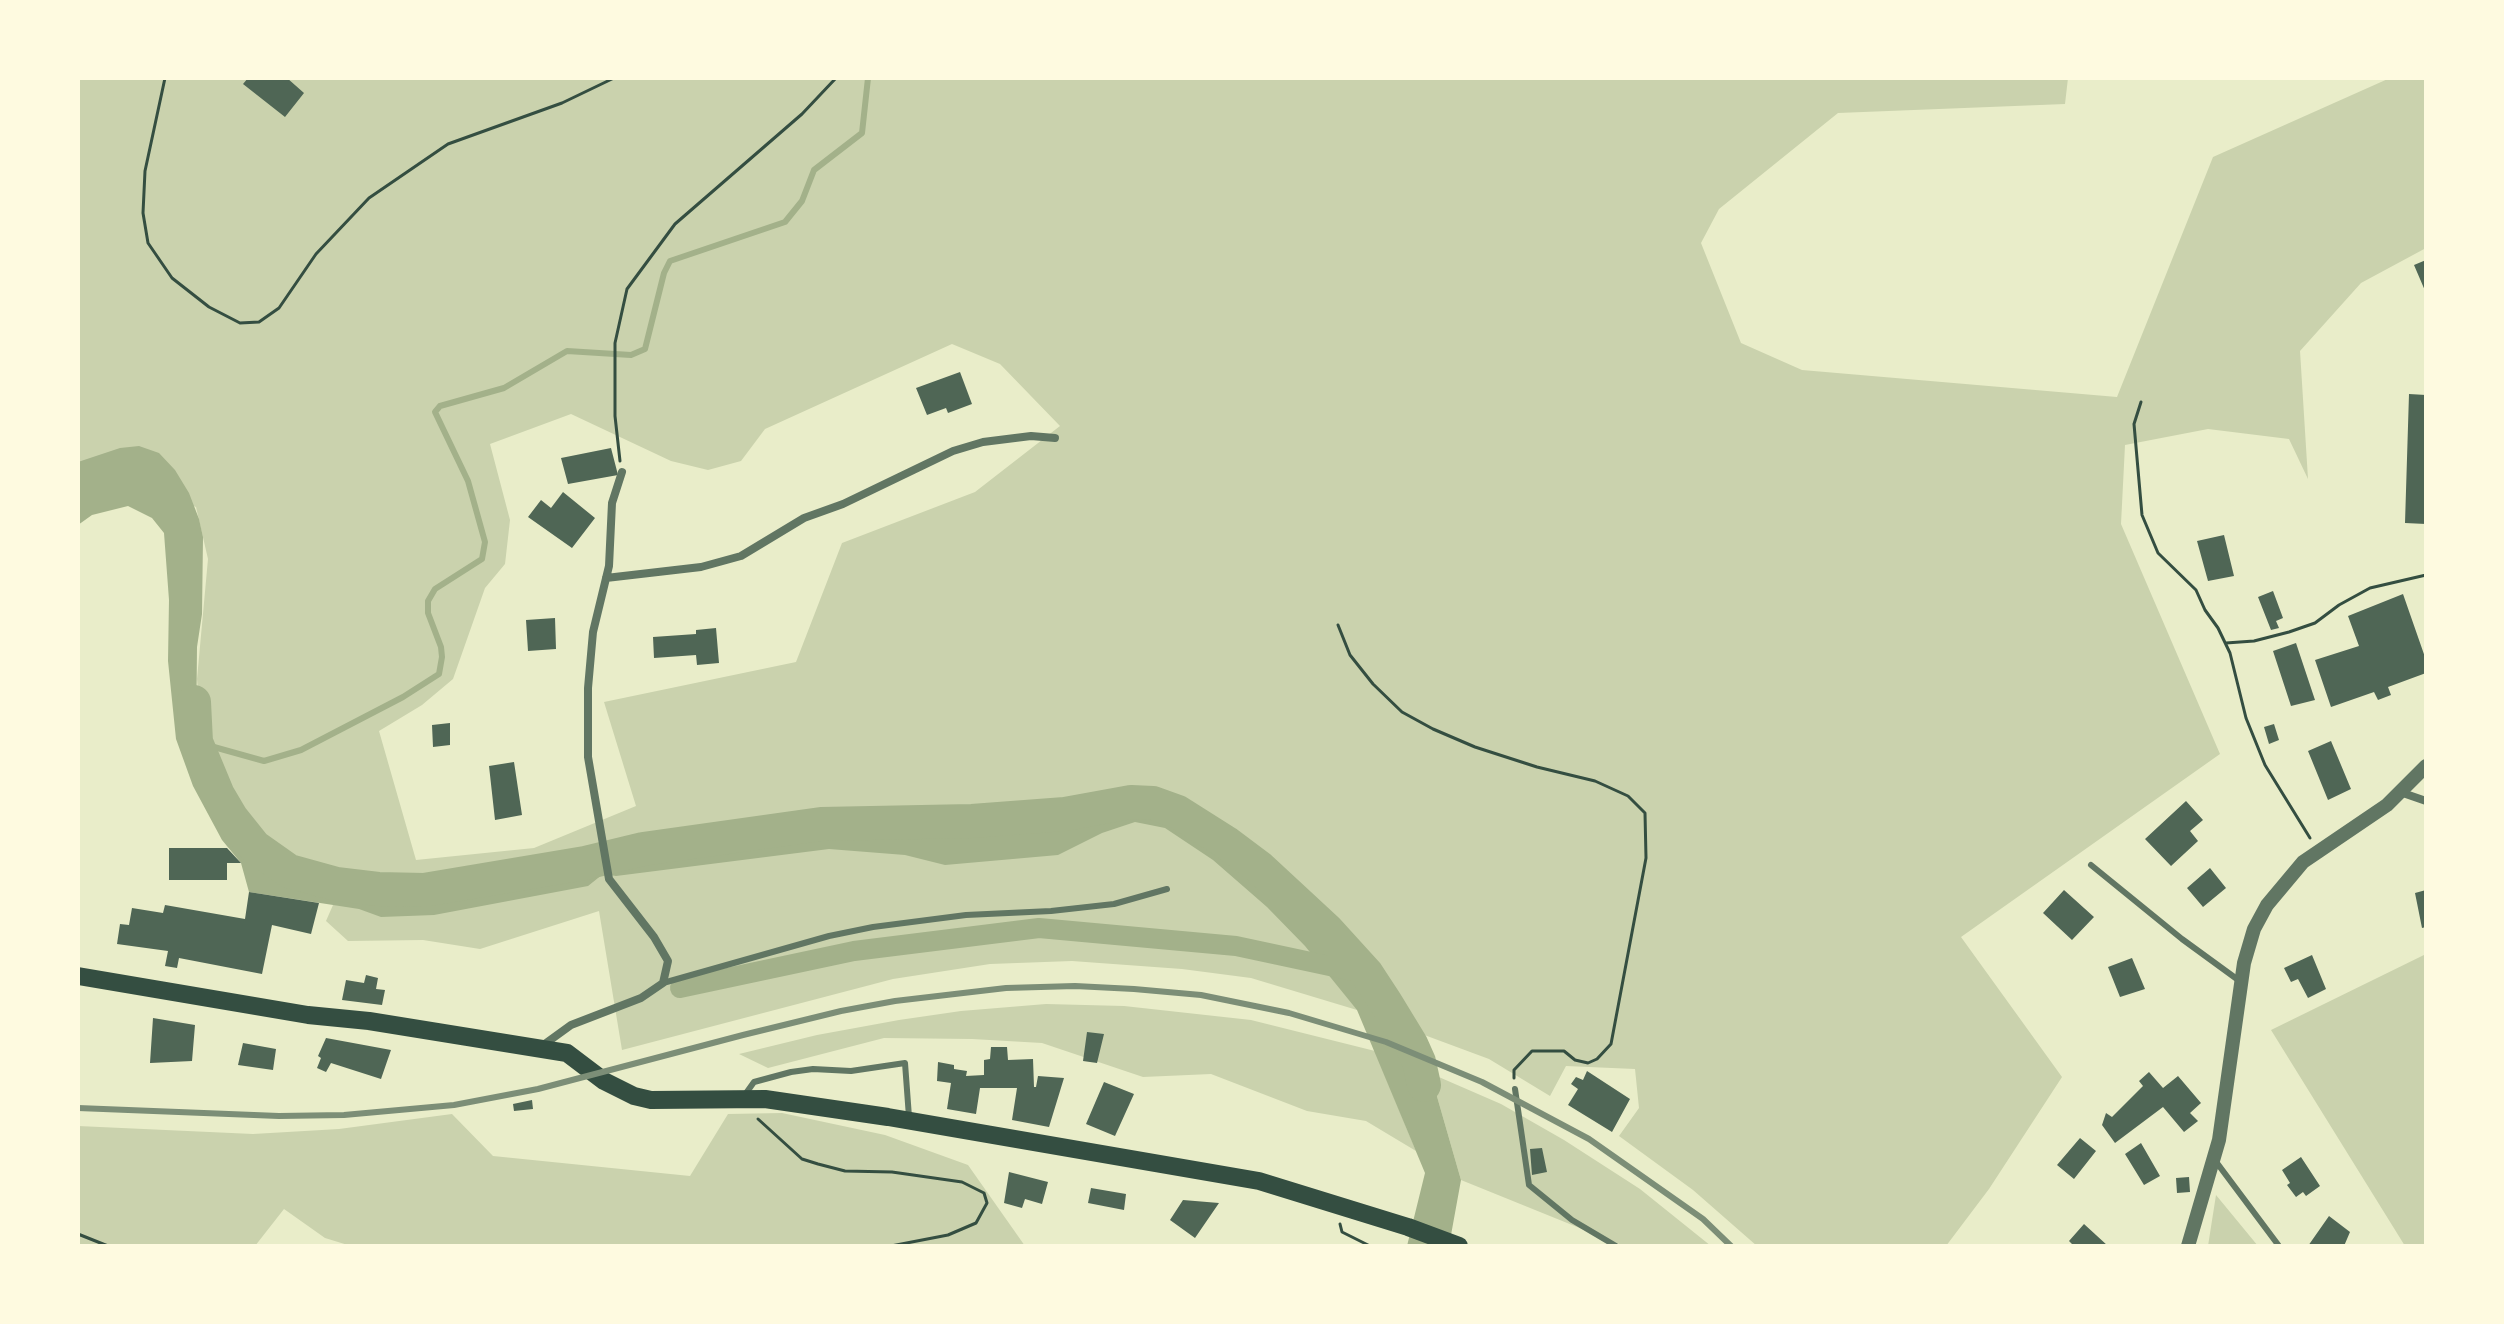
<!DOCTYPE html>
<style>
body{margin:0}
#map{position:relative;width:2504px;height:1324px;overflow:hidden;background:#e9edc9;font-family:Cabin,sans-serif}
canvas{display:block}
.frame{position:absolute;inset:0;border:80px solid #fefae0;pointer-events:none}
</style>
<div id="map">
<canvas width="2504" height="1324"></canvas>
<div class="frame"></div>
</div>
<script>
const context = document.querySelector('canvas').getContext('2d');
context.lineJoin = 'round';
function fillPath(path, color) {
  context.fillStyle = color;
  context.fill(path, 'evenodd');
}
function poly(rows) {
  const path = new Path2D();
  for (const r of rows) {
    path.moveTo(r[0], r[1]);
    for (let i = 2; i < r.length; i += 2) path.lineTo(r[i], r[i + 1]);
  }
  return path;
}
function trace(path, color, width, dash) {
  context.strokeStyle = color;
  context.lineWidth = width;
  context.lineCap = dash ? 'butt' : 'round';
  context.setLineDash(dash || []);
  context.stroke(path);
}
const green = poly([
 [78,78,2068,78,2065,104,1838,113,1719,209,1701,243,1741,343,1802,370,2117,397,2213,157,2390,78,2426,78,2426,248,2361,283,2300,351,2308,479,2289,439,2208,429,2125,445,2121,524,2220,754,1961,937,2062,1077,1989,1189,1946,1246,1757,1246,1693,1190,1619,1136,1639,1108,1635,1069,1566,1066,1550,1096,1489,1059,1357,1010,1251,978,1182,969,1072,961,990,964,893,979,622,1050,599,911,480,949,423,940,348,941,326,921,333,905,348,885,275,863,231,817,204,762,197,679,208,559,196,507,78,463],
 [952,344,1000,364,1060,426,975,492,842,543,796,662,604,702,636,806,534,848,416,860,379,731,422,705,453,679,485,588,505,564,510,520,490,444,571,414,671,461,708,470,741,461,765,429],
 [2426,954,2426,1246,2405,1246,2271,1030],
 [1046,1004,1124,1006,1251,1020,1375,1051,1416,1151,1366,1121,1307,1111,1211,1074,1143,1077,1042,1043,972,1039,884,1038,768,1068,739,1054,817,1035,899,1020,961,1011],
 [1425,1071,1501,1104,1564,1140,1640,1189,1711,1246,1624,1246,1461,1180,1436,1093],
 [782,1113,885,1135,968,1165,1025,1246,351,1246,325,1238,284,1209,255,1246,78,1246,78,1126,253,1134,339,1129,452,1114,493,1156,690,1176,728,1114],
 [2216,1195,2258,1246,2208,1246]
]);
const water = poly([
 [139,446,159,453,175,470,189,493,199,519,203,537,202,614,197,647,196,742,218,795,231,817,255,847,275,863,289,871,336,884,378,889,424,890,585,863,643,849,821,824,972,821,1131,802,1153,803,1178,812,1227,843,1259,867,1327,930,1367,974,1386,1003,1411,1044,1436,1093,1461,1180,1449,1246,1407,1246,1425,1173,1357,1010,1305,946,1267,907,1213,860,1165,828,1135,822,1102,833,1058,855,945,865,905,855,829,849,616,876,603,874,588,886,434,915,381,917,359,909,249,892,241,863,222,840,193,786,176,739,168,661,169,600,164,533,152,518,128,506,92,515,78,525,78,462,120,448]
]);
const stream = poly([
 [196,742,264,761,301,750,403,697,439,674,442,657,441,647,428,613,428,601,435,589,482,559,485,542,468,481,435,412,440,406,504,388,567,351,631,355,645,349,664,273,670,261,785,222,802,201,814,170,862,133,868,78]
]);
const canal = poly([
 [680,988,854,951,1039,928,1236,946,1367,974]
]);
const river = poly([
 [194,702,196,742,218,795,231,817,255,847,289,871,336,884,378,889,424,890,585,863,643,849,821,824,972,821,1065,814,1131,802,1153,803,1178,812,1227,843,1259,867,1327,930,1367,974,1386,1003,1411,1044,1419,1062,1424,1085]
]);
const building = poly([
 [248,78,287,78,304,93,285,117,243,84],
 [2426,260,2426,293,2414,265],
 [960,372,972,404,948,413,946,408,927,415,916,388],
 [2409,394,2426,395,2426,524,2405,523],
 [611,448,618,475,568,484,561,458],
 [563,492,595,518,572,548,528,517,541,500,551,508],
 [2224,535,2234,576,2208,581,2197,541],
 [2273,591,2283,618,2276,621,2279,628,2271,630,2258,597],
 [2403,594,2426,660,2426,673,2388,687,2391,695,2378,700,2374,692,2331,707,2315,660,2359,646,2348,616],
 [555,618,556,649,528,651,526,620],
 [716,628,719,663,697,665,696,655,654,658,653,637,696,634,696,630],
 [2296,643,2315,700,2291,706,2273,651],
 [450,723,450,745,433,747,432,725],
 [2274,724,2279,740,2269,744,2264,727],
 [2331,741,2351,789,2328,800,2308,751],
 [514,762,522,815,495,820,489,766],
 [2186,801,2203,820,2190,831,2198,841,2171,866,2145,839],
 [169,848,227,848,241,863,227,863,227,880,169,880],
 [2210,868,2226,888,2203,907,2187,888],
 [2064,890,2094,917,2072,940,2043,913],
 [2426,890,2426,927,2422,928,2415,893],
 [249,892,319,903,311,934,272,925,262,974,179,958,177,968,165,966,168,951,117,944,120,924,129,925,132,908,163,913,165,905,245,919],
 [2312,955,2326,989,2308,998,2298,979,2291,982,2284,968],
 [2132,958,2145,989,2120,997,2108,967],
 [366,975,378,978,376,989,385,990,382,1005,342,1000,346,980,364,983],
 [153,1018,195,1025,192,1061,150,1063],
 [1087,1032,1104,1034,1097,1063,1083,1061],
 [326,1038,391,1050,381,1079,331,1063,326,1072,317,1068,321,1058,318,1056],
 [243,1043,276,1049,273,1070,238,1065],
 [991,1047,1007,1047,1008,1060,1033,1059,1034,1087,1036,1087,1038,1076,1064,1078,1049,1127,1012,1120,1017,1088,980,1088,976,1114,947,1109,951,1083,937,1081,938,1062,954,1065,954,1069,967,1071,966,1076,984,1075,984,1060,990,1059],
 [1587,1071,1630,1099,1612,1132,1568,1105,1578,1089,1571,1084,1576,1077,1583,1080],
 [2149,1072,2163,1088,2178,1076,2201,1103,2190,1113,2198,1121,2184,1132,2163,1107,2115,1143,2102,1125,2106,1113,2112,1117,2143,1086,2139,1081],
 [1104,1082,1134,1094,1115,1136,1086,1124],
 [532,1100,533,1109,514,1111,513,1104],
 [2080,1138,2096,1151,2074,1179,2057,1165],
 [2141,1143,2160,1176,2144,1185,2125,1154],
 [1542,1148,1547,1172,1532,1175,1530,1149],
 [2301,1157,2320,1186,2306,1196,2303,1192,2296,1197,2287,1185,2290,1183,2282,1170],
 [1009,1172,1048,1182,1042,1204,1025,1199,1022,1208,1004,1203],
 [2189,1177,2190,1192,2177,1193,2176,1178],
 [1091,1188,1126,1194,1124,1210,1088,1203],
 [1183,1200,1219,1203,1195,1238,1170,1220],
 [2329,1216,2350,1232,2344,1246,2308,1246],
 [2084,1224,2108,1246,2074,1246,2069,1241]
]);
const path = poly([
 [165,78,145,171,143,213,148,243,172,278,209,307,240,323,259,322,279,308,316,254,369,198,448,144,562,103,614,78],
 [2141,402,2134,424,2142,515,2158,553,2196,590,2205,610,2218,628,2230,653,2246,718,2265,765,2310,838],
 [620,461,615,416,615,343,627,289,675,224,802,114,836,78],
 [1338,625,1350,655,1373,684,1402,712,1433,729,1475,747,1537,767,1595,781,1628,796,1645,813,1646,858,1611,1044,1597,1059,1588,1063,1575,1060,1564,1051,1532,1051,1514,1070,1514,1078],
 [2226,643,2254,641,2289,632,2315,623,2339,605,2370,588,2426,575],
 [758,1119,802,1159,818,1164,845,1171,892,1172,962,1182,984,1193,987,1203,976,1223,948,1235,891,1246],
 [1340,1224,1342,1232,1370,1246],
 [78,1234,108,1246]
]);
const service = poly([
 [2091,865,2182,939,2241,982],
 [663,983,829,936,873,927,966,915,1051,911,1114,904,1167,889],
 [1515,1089,1529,1185,1572,1220,1616,1246],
 [744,1096,754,1082,791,1072,813,1069,851,1071,905,1063,909,1117],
 [2214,1159,2279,1246]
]);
const minor = poly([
 [606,578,701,567,741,556,804,518,843,504,953,451,983,442,1031,436,1055,438],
 [2400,792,2426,801],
 [542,1046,571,1025,641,998,663,983,668,961,654,937,609,879,588,757,588,688,593,632,609,566,612,503,622,472]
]);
const tertiary = poly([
 [2188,1246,2219,1140,2244,963,2254,929,2267,905,2303,862,2387,805,2426,766]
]);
const primary = poly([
 [78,976,308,1015,369,1021,567,1053,604,1081,634,1096,651,1100,765,1099,888,1117,1259,1181,1408,1227,1459,1246]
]);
const rail = poly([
 [78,1108,279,1116,344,1115,454,1105,538,1089,743,1035,841,1011,895,1001,1006,988,1075,986,1134,989,1201,995,1289,1013,1386,1042,1482,1082,1589,1139,1703,1219,1731,1246]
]);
fillPath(green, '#cad2ad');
fillPath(water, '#a3b18a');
trace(stream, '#a3b18a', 6);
trace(canal, '#a3b18a', 20);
trace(river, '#a3b18a', 34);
fillPath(building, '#4f6655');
trace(path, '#344e41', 3);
trace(service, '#617663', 6);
trace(minor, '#617663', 8);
trace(tertiary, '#617663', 14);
trace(primary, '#344e41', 18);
trace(rail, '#7c8e77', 6);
</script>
